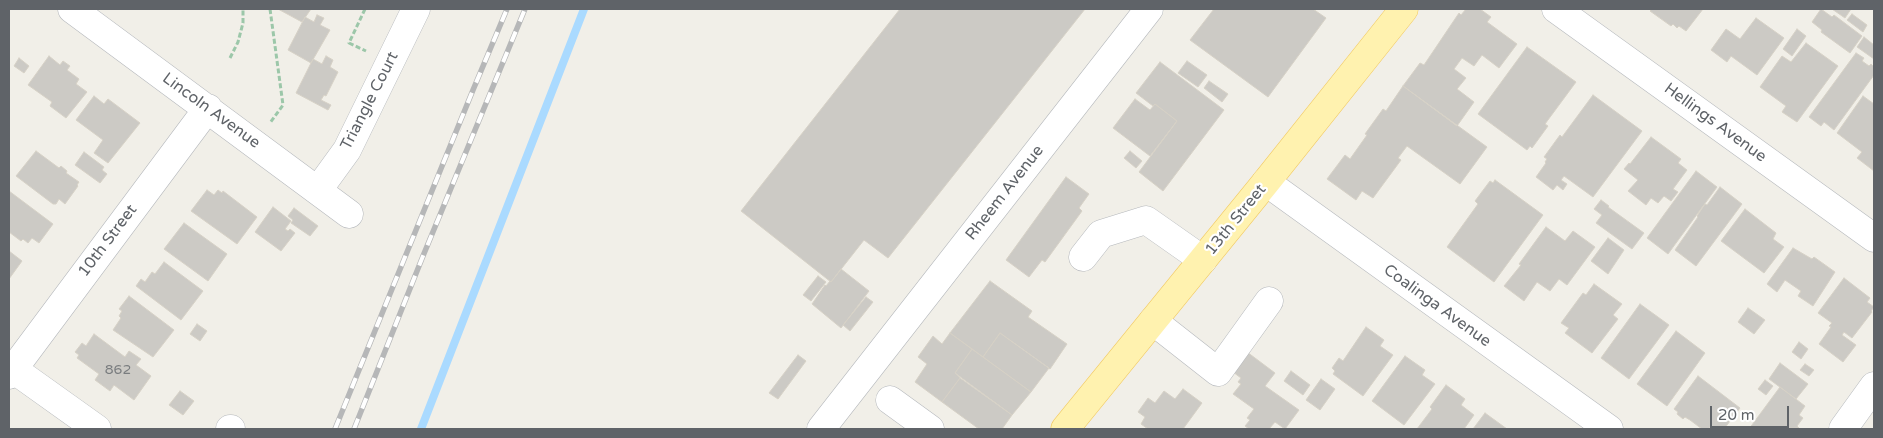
<!DOCTYPE html>
<style>
body{margin:0}
#map{position:relative;width:1883px;height:438px;overflow:hidden;background:#f1efe8;font-family:"Varela Round",sans-serif}
canvas{display:block}
.frame{position:absolute;inset:0;border:10px solid #5f6368;pointer-events:none}
.scale{position:absolute;left:1710px;top:406px;width:79px;height:22px;box-sizing:border-box;border:2px solid #5f6368;border-top:0;padding-left:6px;font-size:15px;line-height:18px;white-space:nowrap;color:#5f6368;-webkit-text-stroke:4px #fff;paint-order:stroke}
</style>
<div id="map">
<canvas width="1883" height="438"></canvas>
<div class="frame"></div>
<div class="scale">20 m</div>
</div>
<script>
const context = document.querySelector('canvas').getContext('2d');
context.lineJoin = 'round';
function poly(rows) {
  const path = new Path2D();
  for (const r of rows) {
    path.moveTo(r[0], r[1]);
    for (let i = 2; i < r.length; i += 2) path.lineTo(r[i], r[i + 1]);
  }
  return path;
}
function trace(path, color, width, dash) {
  context.strokeStyle = color;
  context.lineWidth = width;
  context.lineCap = dash ? 'butt' : 'round';
  context.setLineDash(dash || []);
  context.stroke(path);
}
function fillPath(path, color) {
  context.fillStyle = color;
  context.fill(path, 'evenodd');
}
function drawText(font, color, halo, rows, align = 'center') {
  context.font = font + ' "Varela Round",sans-serif';
  context.lineWidth = 4.5;
  context.setLineDash([]);
  context.textBaseline = 'middle';
  context.strokeStyle = halo;
  context.fillStyle = color;
  for (const [text, x, y, turn = 0] of rows) {
    context.save();
    context.translate(x, y);
    context.rotate((+turn || 0) * Math.PI / 180);
    context.textAlign = isNaN(turn) ? turn : align;
    if (halo) context.strokeText(text, 0, 0);
    context.fillText(text, 0, 0);
    context.restore();
  }
}
const stream = poly([
 [421,429,584,9]
]);
const building = poly([
 [278,9,311,9,302,22,278,9],
 [900,9,1085,9,888,258,864,240,831,282,741,211,900,9],
 [1214,9,1313,9,1326,18,1268,97,1190,40,1214,9],
 [1466,9,1480,9,1491,17,1487,22,1517,44,1499,68,1482,55,1474,66,1462,58,1454,69,1466,78,1457,89,1474,102,1457,126,1403,86,1420,63,1424,65,1459,13,1461,15,1466,9],
 [1652,9,1703,9,1686,31,1679,26,1677,28,1673,24,1671,26,1650,11,1652,9],
 [1821,9,1832,17,1834,15,1862,36,1850,53,1821,32,1822,30,1812,22,1821,9],
 [1832,9,1851,9,1845,18,1832,9],
 [1852,14,1867,25,1863,32,1847,20,1852,14],
 [317,15,324,18,320,25,330,30,311,63,288,50,305,17,314,22,317,15],
 [1756,18,1784,38,1757,75,1731,56,1727,62,1711,50,1726,29,1740,39,1756,18],
 [1797,29,1806,36,1792,56,1783,49,1797,29],
 [1864,37,1874,45,1874,59,1857,47,1864,37],
 [1806,43,1838,66,1797,122,1782,112,1786,106,1760,87,1782,56,1791,62,1806,43],
 [1527,47,1576,82,1545,124,1548,126,1532,148,1530,146,1527,150,1478,114,1527,47],
 [1856,53,1864,58,1862,61,1869,66,1871,64,1874,67,1874,75,1834,130,1824,122,1821,126,1809,117,1856,53],
 [49,56,60,65,63,61,70,66,67,70,79,79,76,84,87,92,66,118,50,106,52,102,28,85,49,56],
 [326,56,333,60,330,67,338,72,326,96,324,95,321,100,331,105,328,110,296,93,313,59,322,64,326,56],
 [19,58,29,66,24,73,14,66,19,58],
 [1187,61,1207,75,1198,87,1178,73,1187,61],
 [1160,62,1224,110,1163,191,1139,172,1177,121,1155,104,1153,106,1136,93,1160,62],
 [1209,81,1228,94,1222,102,1204,88,1209,81],
 [1403,86,1487,147,1460,184,1407,146,1398,158,1401,160,1373,198,1362,191,1356,200,1327,179,1345,155,1350,159,1367,135,1365,134,1383,109,1386,111,1403,86],
 [1593,95,1642,131,1593,197,1564,176,1561,180,1567,184,1563,190,1557,185,1553,190,1536,177,1546,163,1545,162,1547,159,1544,157,1560,135,1562,137,1593,95],
 [94,96,104,104,108,99,140,123,108,163,94,153,103,140,76,120,94,96],
 [1863,96,1874,104,1874,171,1857,158,1862,152,1837,133,1863,96],
 [1135,99,1150,110,1155,104,1177,121,1150,156,1113,128,1135,99],
 [1651,137,1681,159,1678,163,1687,170,1673,189,1678,192,1671,201,1664,196,1658,203,1651,198,1646,205,1628,191,1638,180,1624,169,1629,163,1630,164,1651,137],
 [36,151,59,168,61,166,67,171,66,173,79,182,77,185,78,186,65,204,59,199,56,204,53,204,16,176,36,151],
 [1130,151,1142,161,1136,168,1124,158,1130,151],
 [84,152,104,167,102,170,107,174,100,183,75,165,84,152],
 [1696,171,1717,187,1668,254,1647,238,1696,171],
 [1066,177,1089,194,1079,208,1082,211,1045,262,1042,260,1029,277,1006,260,1066,177],
 [1495,180,1543,215,1494,282,1447,247,1478,204,1475,201,1490,181,1493,183,1495,180],
 [1720,187,1742,204,1696,266,1675,250,1698,217,1697,216,1705,204,1707,205,1720,187],
 [207,190,214,195,218,190,222,193,223,191,257,217,237,244,191,211,207,190],
 [9,191,53,224,39,243,32,238,28,243,23,239,21,241,9,232,9,191],
 [1601,200,1609,206,1608,207,1644,233,1632,249,1596,223,1602,215,1594,209,1601,200],
 [273,207,291,221,285,229,288,231,290,229,295,233,281,251,255,232,273,207],
 [294,208,318,226,310,236,291,223,293,220,288,216,294,208],
 [1745,209,1776,233,1773,239,1784,247,1764,273,1721,241,1745,209],
 [184,223,227,254,208,281,164,249,184,223],
 [1546,227,1565,241,1573,231,1595,247,1567,285,1559,279,1550,291,1537,282,1524,301,1504,286,1521,265,1519,264,1546,227],
 [1608,238,1624,250,1608,274,1591,261,1608,238],
 [1793,248,1812,259,1814,257,1835,272,1813,306,1798,296,1801,291,1785,280,1777,292,1767,284,1793,248],
 [9,251,22,261,9,279,9,251],
 [164,262,203,291,181,320,136,286,141,279,145,282,152,272,155,274,164,262],
 [841,269,869,291,841,328,812,304,825,285,826,286,830,281,831,282,841,269],
 [818,276,826,282,811,301,803,295,818,276],
 [1844,278,1870,298,1867,302,1874,307,1871,311,1872,312,1852,338,1844,332,1842,335,1856,345,1843,362,1819,344,1831,327,1829,326,1832,323,1818,313,1844,278],
 [990,281,1032,311,1028,317,1067,344,1050,369,1000,333,983,357,950,333,990,281],
 [1594,284,1622,304,1613,315,1618,319,1592,353,1565,333,1569,328,1561,323,1583,293,1586,295,1594,284],
 [129,296,174,330,153,357,113,330,121,318,119,316,122,311,119,309,129,296],
 [866,297,873,302,850,331,843,325,866,297],
 [1640,304,1669,325,1629,379,1601,358,1640,304],
 [1748,308,1765,320,1754,334,1738,322,1748,308],
 [197,324,207,331,200,341,190,334,197,324],
 [1366,327,1384,340,1380,346,1393,355,1363,396,1333,374,1335,371,1332,368,1339,358,1343,361,1366,327],
 [1676,331,1705,353,1667,406,1637,384,1676,331],
 [950,333,972,349,955,373,960,378,942,402,915,382,927,364,918,357,933,336,942,344,950,333],
 [1000,333,1049,368,1031,392,983,357,1000,333],
 [94,334,125,357,129,351,141,359,136,365,151,376,134,400,114,385,110,391,95,380,99,374,77,358,79,355,75,352,82,343,86,346,94,334],
 [1799,342,1808,349,1801,359,1792,352,1799,342],
 [972,349,1031,392,1012,415,955,373,972,349],
 [1247,352,1275,373,1265,386,1299,410,1285,429,1275,422,1269,429,1249,429,1245,426,1250,420,1247,418,1254,409,1233,394,1241,384,1238,382,1241,378,1233,372,1247,352],
 [798,355,806,361,778,399,769,393,798,355],
 [1405,356,1425,370,1422,375,1435,384,1404,425,1372,401,1405,356],
 [1780,363,1808,384,1796,399,1769,379,1780,363],
 [1805,364,1814,370,1809,376,1800,370,1805,364],
 [1291,371,1310,385,1303,395,1284,381,1291,371],
 [1698,376,1740,408,1724,429,1714,429,1710,427,1709,429,1702,429,1690,420,1685,417,1683,419,1677,414,1678,412,1674,409,1698,376],
 [960,378,1012,415,1002,429,979,429,942,402,960,378],
 [1321,379,1335,389,1320,410,1306,400,1321,379],
 [1765,380,1773,386,1766,395,1758,389,1765,380],
 [1446,385,1465,399,1461,405,1474,415,1464,429,1417,429,1432,409,1430,407,1446,385],
 [1780,387,1805,406,1799,415,1803,418,1797,426,1799,428,1749,429,1780,387],
 [1183,389,1202,403,1183,429,1148,429,1141,424,1145,417,1138,412,1148,398,1155,403,1164,391,1175,399,1183,389],
 [180,391,194,401,183,415,169,405,180,391],
 [1485,413,1507,429,1473,429,1485,413]
]);
const path = poly([
 [270,9,283,105,270,123],
 [365,9,349,43,366,51],
 [230,58,238,42,243,23,243,9]
]);
const minor = poly([
 [72,9,349,214],
 [1556,9,1874,238],
 [1266,182,1609,429],
 [318,190,347,150,416,9],
 [1083,257,1101,234,1146,220,1203,260],
 [1153,321,1218,372,1269,301],
 [13,369,97,429],
 [9,375,208,108],
 [890,400,930,429],
 [230,429,231,429],
 [821,429,1149,9],
 [1843,429,1874,386]
]);
const major = poly([
 [1065,429,1266,182,1404,9]
]);
const rail = poly([
 [335,429,473,90,507,9],
 [354,429,423,256,525,9]
]);
const numberNames = [
 ["862",118,370]
];
const streetNames = [
 ["Triangle Court",370,101,-63],
 ["Lincoln Avenue",211,111,36],
 ["Hellings Avenue",1715,123,36],
 ["Rheem Avenue",1005,193,-52],
 ["13th Street",1236,220,-51],
 ["10th Street",108,241,-53],
 ["Coalinga Avenue",1437,306,36]
];
trace(stream, '#aadaff', 8);
fillPath(building, '#cccac5');
trace(building, '#d6d1c6', 1);
trace(minor, '#b5b8bc', 29);
trace(major, '#f2c960', 29);
trace(path, '#9cc7a9', 3, [5, 2.5]);
trace(minor, '#fff', 28);
trace(major, '#fff2af', 28);
trace(rail, '#b6b7b8', 5.5);
trace(rail, '#fff', 4, [11]);
drawText('14px', '#7a7d7f', null, numberNames);
drawText('16px', '#5f6368', '#fff', streetNames);
</script>
